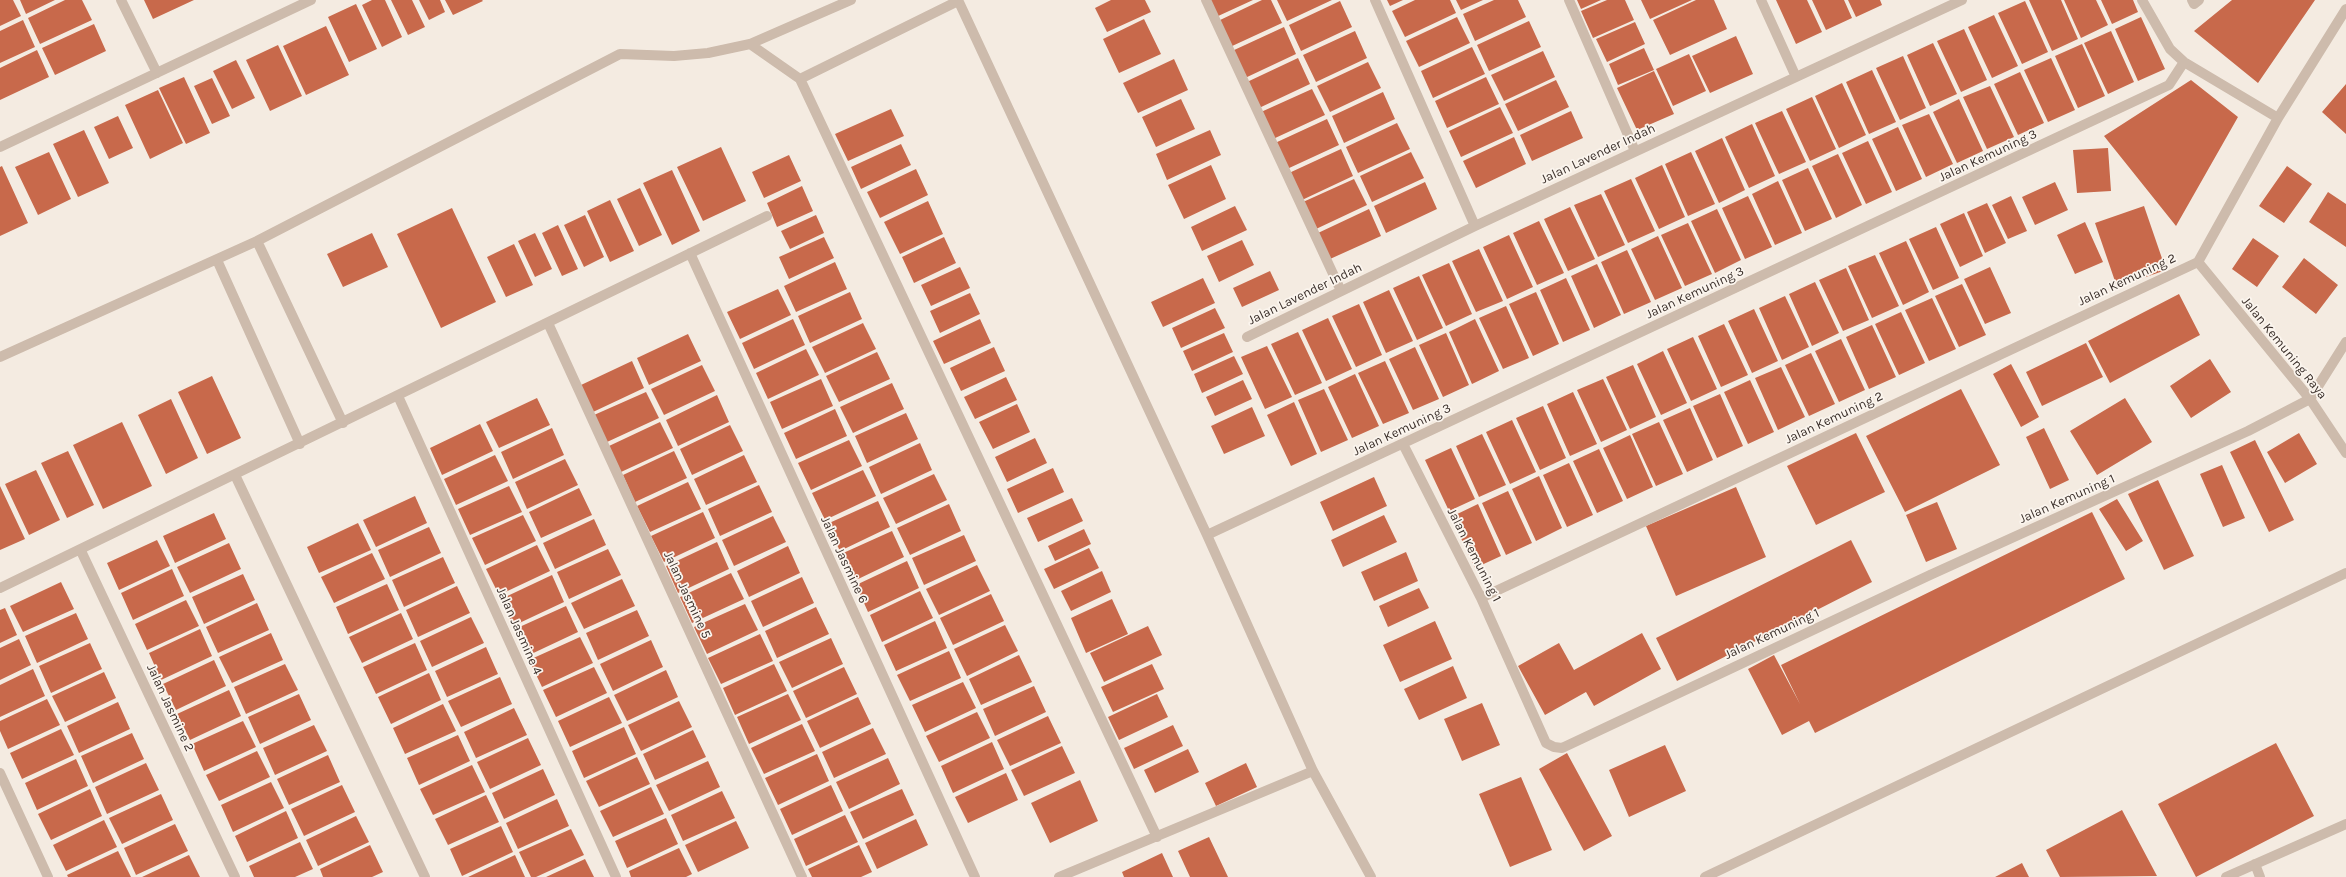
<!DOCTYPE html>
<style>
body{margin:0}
canvas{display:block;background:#f4ebe1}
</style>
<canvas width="2346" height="877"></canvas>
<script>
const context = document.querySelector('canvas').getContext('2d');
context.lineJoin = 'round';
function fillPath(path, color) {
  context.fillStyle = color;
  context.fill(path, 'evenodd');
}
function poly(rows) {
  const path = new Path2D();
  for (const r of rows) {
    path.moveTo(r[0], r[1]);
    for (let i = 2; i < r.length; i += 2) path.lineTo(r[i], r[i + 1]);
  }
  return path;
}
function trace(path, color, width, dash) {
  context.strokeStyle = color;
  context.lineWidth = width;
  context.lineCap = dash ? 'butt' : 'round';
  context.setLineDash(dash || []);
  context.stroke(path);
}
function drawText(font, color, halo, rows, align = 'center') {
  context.font = font + ' Karla,sans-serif';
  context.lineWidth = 3.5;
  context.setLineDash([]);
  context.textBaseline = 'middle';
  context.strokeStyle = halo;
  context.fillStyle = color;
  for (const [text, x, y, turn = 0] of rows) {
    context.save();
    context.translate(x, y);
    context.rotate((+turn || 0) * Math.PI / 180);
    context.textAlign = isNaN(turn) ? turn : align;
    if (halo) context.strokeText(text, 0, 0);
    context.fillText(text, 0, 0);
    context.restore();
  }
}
const building = poly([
 [0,0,13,0,21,16,0,26],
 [20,0,55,0,26,14],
 [65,0,82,0,92,20,40,44,28,18],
 [144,0,194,0,153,19],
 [372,0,385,0,402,37,382,47,362,5],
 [391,0,412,0,425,27,408,35],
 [419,0,440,0,445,12,429,20],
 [445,0,482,0,483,1,453,15],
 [1111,0,1145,0,1151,12,1107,32,1095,8],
 [1208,0,1253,0,1216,17],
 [1262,0,1271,0,1282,23,1230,47,1218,21],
 [1277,0,1332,0,1287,21],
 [1387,0,1403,0,1390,6],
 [1415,0,1450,0,1456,13,1405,37,1392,11],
 [1456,0,1483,0,1461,10],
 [1494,0,1518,0,1526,17,1475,41,1463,14],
 [1577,0,1601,0,1581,9],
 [1607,0,1625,0,1634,20,1593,38,1581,11],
 [1641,0,1692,0,1650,19],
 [1696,0,1714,0,1727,29,1670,55,1653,20],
 [1776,0,1807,0,1822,32,1796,44],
 [1812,0,1844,0,1852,18,1826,30],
 [1848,0,1880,0,1882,5,1856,17],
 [2029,0,2061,0,2078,39,2052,51],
 [2064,0,2096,0,2108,25,2081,38],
 [2101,0,2133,0,2138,12,2112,24],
 [2232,0,2315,0,2258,83,2194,31],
 [1340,1,1352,27,1301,51,1289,25],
 [2025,1,2048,52,2022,64,1998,13],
 [356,4,377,49,349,62,328,17],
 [1994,15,2018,66,1992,78,1968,27],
 [1457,17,1470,43,1419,67,1406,41],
 [2141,17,2165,69,2138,81,2115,29],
 [1144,19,1161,54,1119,73,1103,39],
 [23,20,35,47,0,63,0,31],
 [1529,21,1541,47,1489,71,1477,45],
 [1635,22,1645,44,1607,62,1596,39],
 [94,24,106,51,55,75,42,48],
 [326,26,349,75,306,95,283,46],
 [1284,27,1296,54,1245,78,1232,51],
 [1964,29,1987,80,1961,92,1937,41],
 [1355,31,1367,58,1316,82,1303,55],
 [2111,31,2134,82,2108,94,2084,43],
 [1736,36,1753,74,1710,93,1692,56],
 [1933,43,1957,94,1930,106,1907,55],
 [2082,44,2105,96,2078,108,2055,56],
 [278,45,302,96,270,111,246,60],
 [1472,47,1485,74,1433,98,1421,71],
 [1644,48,1654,70,1618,85,1609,64],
 [37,50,49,77,0,100,0,68],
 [1543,51,1555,77,1504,101,1491,75],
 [1689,54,1706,91,1673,106,1656,69],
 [1903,56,1926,108,1900,120,1876,68],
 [1298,58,1310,84,1259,108,1247,82],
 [2051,58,2075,110,2048,122,2024,70],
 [1174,59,1188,90,1138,113,1123,83],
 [236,60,255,98,232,109,213,71],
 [1368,62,1381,88,1330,112,1317,86],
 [1872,70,1896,122,1869,134,1846,82],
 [1654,71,1674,114,1637,130,1617,88],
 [2020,72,2044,123,2018,135,1994,84],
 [184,77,210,133,186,144,159,88],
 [1486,77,1499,104,1447,128,1435,101],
 [212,78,230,116,212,124,194,86],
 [1556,80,1569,107,1518,131,1505,104],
 [2191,80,2238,117,2176,226,2104,136],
 [1842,83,1866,135,1839,148,1815,96],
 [2346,84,2346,134,2322,112],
 [1990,86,2014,137,1987,149,1963,97],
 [1312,89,1325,115,1273,139,1261,112],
 [158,90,183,143,150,159,125,105],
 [1383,92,1395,119,1344,143,1332,116],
 [1812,97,1836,149,1810,161,1786,109],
 [1181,99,1195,129,1156,147,1142,117],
 [1959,99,1983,151,1957,163,1933,112],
 [1500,107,1513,133,1461,157,1449,131],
 [891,109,904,136,848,161,835,134],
 [1571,111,1583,138,1532,161,1520,135],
 [1782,111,1806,162,1779,174,1755,123],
 [1929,114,1953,164,1926,177,1902,125],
 [118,116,133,148,109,159,94,127],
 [1327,119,1339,145,1287,169,1275,143],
 [1397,123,1410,149,1358,173,1346,147],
 [1752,124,1775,176,1749,188,1725,137],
 [1898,127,1922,179,1896,191,1872,139],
 [84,130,109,183,78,197,53,144],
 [1210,130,1221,155,1167,180,1156,154],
 [1514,137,1526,164,1476,188,1463,161],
 [1722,138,1745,190,1719,203,1695,151],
 [1868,141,1892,192,1866,204,1842,153],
 [901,144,911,165,861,189,851,167],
 [721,147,746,201,703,221,677,167],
 [2108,148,2111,191,2077,193,2073,150],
 [1341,149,1353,176,1302,200,1289,173],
 [49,152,71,199,38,215,15,167],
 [1411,152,1424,178,1372,202,1360,176],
 [1691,152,1715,204,1688,216,1665,164],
 [1838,154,1862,205,1836,218,1812,166],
 [789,155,801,181,764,198,752,172],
 [1211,165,1226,199,1184,219,1168,185],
 [1662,165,1685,217,1659,229,1635,178],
 [2,166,28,223,0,236,0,167],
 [2287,166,2312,184,2284,223,2259,206],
 [1808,168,1832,219,1805,231,1782,180],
 [916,169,928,195,880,218,867,192],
 [672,170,700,231,672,245,643,183],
 [1354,179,1367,205,1316,229,1303,202],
 [1631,179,1655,231,1628,243,1604,191],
 [1778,181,1802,233,1775,245,1752,194],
 [1425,182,1437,209,1386,233,1374,206],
 [2055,182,2068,210,2035,225,2022,197],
 [802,186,813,211,777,227,767,203],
 [640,188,662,235,639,246,617,199],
 [2328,192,2346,204,2346,247,2309,222],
 [1601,194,1625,245,1598,257,1574,205],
 [1748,196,1772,247,1745,259,1722,208],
 [2011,196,2027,231,2008,239,1992,205],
 [610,200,634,251,610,262,587,211],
 [928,201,943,234,900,254,884,222],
 [1987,203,2006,243,1985,253,1967,212],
 [1235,206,1247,230,1202,251,1191,227],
 [2144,206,2166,270,2117,287,2095,223],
 [1570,207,1595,259,1568,271,1544,219],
 [452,208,496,302,441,328,397,234],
 [1369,209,1381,236,1330,259,1318,233],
 [1717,209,1741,260,1715,273,1691,221],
 [1964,213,1983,256,1960,267,1940,224],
 [585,215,604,257,584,267,564,225],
 [816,215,824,233,790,249,781,231],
 [1539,221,1564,273,1537,285,1513,233],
 [2085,222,2103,262,2075,274,2057,235],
 [1688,223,1712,274,1685,286,1661,235],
 [558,225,578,269,562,276,542,233],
 [1936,227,1959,278,1933,290,1909,239],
 [372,233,388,267,343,287,327,254],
 [535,233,552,269,535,277,518,241],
 [1509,235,1533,287,1507,299,1483,247],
 [1658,236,1682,288,1655,300,1631,249],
 [824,237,834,258,789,279,779,257],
 [944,237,956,263,914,283,902,257],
 [2253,238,2279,256,2257,287,2232,269],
 [1242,240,1254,265,1219,282,1207,256],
 [1906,241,1929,292,1903,305,1879,253],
 [514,244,533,285,506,297,487,257],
 [1479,249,1503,301,1476,312,1452,261],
 [1627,250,1651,302,1624,314,1601,262],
 [1875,255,1899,306,1872,318,1848,266],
 [2304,258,2338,285,2316,314,2282,287],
 [835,262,847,289,796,312,784,286],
 [1449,263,1472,314,1446,326,1422,275],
 [1597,264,1621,315,1594,328,1571,276],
 [960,267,970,288,931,306,921,285],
 [1990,267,2011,313,1985,324,1964,279],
 [1846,268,1869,320,1843,331,1819,280],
 [1270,271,1279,290,1242,307,1233,288],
 [1419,276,1443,328,1417,340,1393,288],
 [1203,278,1215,303,1163,327,1151,302],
 [1566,278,1590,330,1563,342,1540,290],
 [1815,282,1839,333,1812,346,1789,294],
 [1962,284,1986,335,1959,347,1935,296],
 [778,289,791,315,740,339,727,312],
 [1389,290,1413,341,1386,353,1363,302],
 [850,292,862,319,810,343,798,316],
 [1536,292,1559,344,1533,356,1509,304],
 [970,293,980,314,940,333,930,311],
 [2179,294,2200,335,2110,383,2088,341],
 [1785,296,1809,347,1782,360,1759,308],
 [1932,298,1956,349,1929,361,1905,310],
 [1359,304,1382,355,1356,367,1332,316],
 [1506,306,1529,358,1503,369,1479,318],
 [1215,308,1225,328,1181,348,1172,328],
 [1754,309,1778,361,1752,373,1728,321],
 [1901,312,1925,363,1899,375,1875,324],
 [1328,318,1352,369,1326,381,1302,330],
 [793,319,805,345,754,369,742,343],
 [980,319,991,343,944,364,933,341],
 [1475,319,1499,371,1472,384,1449,332],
 [863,323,876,349,825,373,812,347],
 [1724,324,1748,375,1721,387,1698,336],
 [1872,325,1896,377,1869,389,1846,337],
 [1298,332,1322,383,1295,395,1271,344],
 [1224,333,1233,352,1192,371,1183,351],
 [1446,333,1469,385,1443,397,1419,345],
 [688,334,701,361,649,385,637,358],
 [1693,337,1717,389,1691,401,1667,349],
 [1841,339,1865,390,1839,402,1815,351],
 [2086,343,2103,377,2042,406,2026,372],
 [1267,346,1292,397,1265,409,1241,357],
 [994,347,1005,371,961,391,950,368],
 [1415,347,1439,399,1413,410,1389,359],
 [806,349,819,375,768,399,756,373],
 [1663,351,1687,403,1661,415,1637,364],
 [877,352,890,379,839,402,826,376],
 [1811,353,1835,404,1809,416,1785,365],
 [1234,356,1243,374,1202,393,1194,374],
 [2210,359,2231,392,2191,418,2170,386],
 [632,361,644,388,593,412,581,385],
 [1385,361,1409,413,1383,424,1358,373],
 [2011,364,2039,417,2021,427,1993,374],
 [702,365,715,391,664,415,651,389],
 [1633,365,1656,417,1630,429,1606,377],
 [1781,367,1805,417,1778,430,1755,378],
 [1355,374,1379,426,1352,438,1328,387],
 [212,376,241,438,207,454,178,392],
 [1006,377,1017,400,975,419,964,397],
 [821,379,833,406,782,429,770,402],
 [1603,379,1627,430,1601,442,1577,390],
 [1243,380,1252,399,1215,416,1206,397],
 [1750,380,1774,432,1748,444,1724,392],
 [892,383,904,409,853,433,840,407],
 [1324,389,1348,440,1321,452,1298,400],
 [1961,389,2000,465,1905,512,1866,436],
 [646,392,659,418,607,442,594,415],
 [1573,392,1597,444,1570,456,1547,404],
 [1720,394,1743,446,1717,458,1693,406],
 [717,395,729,422,678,446,666,420],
 [537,398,550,425,499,448,486,422],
 [2125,398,2152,442,2097,475,2070,431],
 [171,399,198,458,166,474,138,415],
 [1294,402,1317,454,1291,466,1267,415],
 [1017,404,1030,432,993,449,979,422],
 [1543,406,1566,458,1540,470,1516,418],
 [1252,407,1265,436,1224,454,1211,426],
 [1690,408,1713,460,1687,472,1663,420],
 [835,409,847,436,796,459,784,433],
 [906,413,918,439,867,463,855,436],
 [1512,420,1536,472,1510,484,1486,432],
 [122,422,152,486,103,509,73,445],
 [660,422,673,448,621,472,609,446],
 [1659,422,1683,474,1656,486,1632,434],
 [480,424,493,451,442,475,430,448],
 [730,425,743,451,692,475,680,449],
 [552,428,564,455,513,479,501,452],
 [2044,428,2069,480,2050,489,2026,437],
 [1856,433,1885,492,1816,525,1787,466],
 [2299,433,2317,464,2285,483,2267,452],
 [1482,434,1506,485,1479,497,1456,446],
 [1630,435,1653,487,1627,499,1603,448],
 [1035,438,1047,463,1007,482,995,457],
 [849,440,862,466,811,490,798,463],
 [2255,440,2294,520,2269,532,2230,452],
 [920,443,932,470,881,494,869,467],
 [1451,448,1475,499,1449,511,1425,460],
 [1599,449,1623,501,1597,513,1573,461],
 [68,451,94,505,67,518,41,463],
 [674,451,687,478,635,502,623,475],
 [495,455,508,481,456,505,444,479],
 [744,455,757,482,706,505,694,479],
 [565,459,578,485,527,509,515,482],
 [1569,463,1593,515,1567,527,1543,475],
 [2222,465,2245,518,2223,527,2200,474],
 [1053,468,1064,492,1018,513,1007,489],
 [36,470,60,520,29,535,5,484],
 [863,470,876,496,825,520,812,493],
 [934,474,947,500,896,524,883,498],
 [1539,476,1562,528,1536,541,1512,489],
 [1374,477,1387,506,1333,531,1320,502],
 [2158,480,2194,556,2164,570,2128,494],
 [688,482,701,509,650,532,637,506],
 [759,485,772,512,720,536,708,509],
 [0,486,25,539,0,550],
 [509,486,522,512,470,535,458,509],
 [1736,487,1766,557,1676,596,1646,526],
 [579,488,592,515,541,538,529,512],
 [1508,491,1532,543,1506,555,1482,503],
 [415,496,427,523,376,547,363,520],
 [1072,498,1083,521,1038,542,1027,518],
 [2117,499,2143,541,2126,551,2099,509],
 [878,501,890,527,840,551,827,524],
 [1937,502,1957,549,1926,562,1906,515],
 [949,504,961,531,910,555,897,528],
 [1478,504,1501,556,1475,568,1451,517],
 [703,512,715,538,664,562,651,536],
 [2092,512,2125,579,1815,733,1809,721,1782,735,1748,669,1774,655,1800,704,1781,665],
 [214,513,226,539,175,563,163,536],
 [523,515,536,541,485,565,472,538],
 [1384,515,1397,542,1343,567,1331,540],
 [773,516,786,542,734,566,722,540],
 [594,519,606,545,555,569,543,543],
 [358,523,371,550,319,573,307,547],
 [429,527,441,553,390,577,378,550],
 [1084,529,1091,544,1055,561,1048,546],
 [892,531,904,557,854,581,841,554],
 [964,535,976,561,924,585,912,558],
 [157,540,170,566,119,590,107,563],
 [1851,540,1872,582,1677,681,1656,638],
 [717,542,729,569,678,593,666,566],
 [229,543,241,569,190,593,177,567],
 [537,545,550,571,499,595,486,569],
 [788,546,800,573,749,597,737,571],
 [1089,548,1099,568,1054,589,1044,569],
 [608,549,621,575,569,599,557,572],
 [1406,552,1418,581,1374,601,1361,572],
 [372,553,385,579,334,603,321,577],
 [443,557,455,583,404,607,392,580],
 [907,561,919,588,868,612,856,585],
 [977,565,990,591,939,615,926,589],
 [172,569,184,596,133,620,121,593],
 [1102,571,1111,592,1071,611,1061,591],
 [731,573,744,599,692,623,680,597],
 [243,574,255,600,204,624,192,597],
 [552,575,564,602,513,626,501,599],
 [802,577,814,603,763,627,751,601],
 [622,579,635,606,584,629,571,603],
 [61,582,74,609,23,632,10,606],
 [387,584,399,610,348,634,336,607],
 [457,586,470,613,418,637,406,610],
 [1419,588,1429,608,1388,627,1379,606],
 [920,591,933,618,882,642,870,615],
 [991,594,1004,621,953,645,940,618],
 [1112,599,1128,634,1086,653,1071,618],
 [186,600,199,626,147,650,135,624],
 [257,603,269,630,218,653,206,627],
 [745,604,758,630,707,654,694,627],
 [566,606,578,632,527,656,515,629],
 [816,607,829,634,777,658,765,631],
 [5,608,17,635,0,643,0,610],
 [637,610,649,636,598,660,586,633],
 [76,613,88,639,37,663,25,636],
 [401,613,413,639,362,663,349,637],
 [471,617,484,643,432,667,420,641],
 [935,621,947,648,896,671,884,645],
 [1435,621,1452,659,1400,682,1383,645],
 [1005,625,1018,651,967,676,954,649],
 [1148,626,1162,655,1104,682,1090,653],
 [200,629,212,656,161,680,149,653],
 [271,633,283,660,232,683,219,657],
 [1642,633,1661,669,1594,706,1586,692,1545,715,1518,666,1559,643,1574,670],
 [760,634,773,661,721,684,708,658],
 [580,637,593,663,542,687,529,660],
 [831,638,843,664,792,688,779,662],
 [19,639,31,665,0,680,0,648],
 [651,640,663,667,613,691,600,664],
 [90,643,102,669,51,693,39,666],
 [415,643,427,670,376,694,363,667],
 [486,647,498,674,447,697,435,671],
 [949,651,961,678,910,701,897,675],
 [1019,655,1032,682,981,705,969,679],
 [214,660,226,686,176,710,163,684],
 [285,664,298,690,246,714,234,687],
 [774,664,787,691,735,715,723,688],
 [1152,664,1164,689,1113,712,1101,687],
 [1453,666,1467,698,1419,720,1404,689],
 [594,667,607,693,556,717,543,690],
 [844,667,857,694,806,718,793,691],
 [33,669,45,696,0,717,0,685],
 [666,670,678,697,627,721,614,695],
 [104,672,116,698,65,722,52,696],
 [429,673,441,700,391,724,378,697],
 [500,677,512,704,461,727,448,701],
 [963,682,976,708,925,732,912,705],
 [1034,686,1046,712,995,736,983,709],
 [229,690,241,716,190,740,177,714],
 [299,694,311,720,260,744,248,717],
 [788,694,801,720,749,744,737,717],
 [1157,694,1168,717,1119,740,1108,717],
 [609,697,622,723,570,747,558,721],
 [858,697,871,724,820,748,807,721],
 [47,699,60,725,8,749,0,731,0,721],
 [679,701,692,727,641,751,628,725],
 [118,702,130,729,79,753,67,726],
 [1482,703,1500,745,1462,761,1444,719],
 [443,704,456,731,405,754,393,728],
 [514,708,527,735,476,758,464,732],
 [977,712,990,738,939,762,926,736],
 [1048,716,1061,743,1010,766,997,740],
 [243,721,256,747,204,771,192,744],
 [802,724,815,751,764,774,751,748],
 [314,725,327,751,275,775,263,748],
 [1173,725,1183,746,1134,769,1124,748],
 [624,727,636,754,584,778,572,751],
 [873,728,886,754,834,778,822,752],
 [61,729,74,755,22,779,10,753],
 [693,730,706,757,655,780,643,754],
 [132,733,144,759,93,783,81,756],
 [458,735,470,761,419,785,407,758],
 [528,738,541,765,490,789,477,762],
 [992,742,1004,769,953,793,941,766],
 [2276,743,2314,816,2196,877,2158,804],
 [1665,745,1686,791,1629,817,1609,770],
 [1062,746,1075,773,1024,796,1011,770],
 [1188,749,1199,772,1155,793,1144,770],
 [257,751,270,777,219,801,206,775],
 [1567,753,1612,836,1584,851,1539,769],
 [817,754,829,781,778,805,765,778],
 [328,755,340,782,289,805,277,779],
 [637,757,650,784,599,807,586,781],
 [888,758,900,784,849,809,836,782],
 [76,759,88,786,37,810,25,783],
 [708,761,720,787,669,811,656,785],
 [146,763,159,790,107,814,95,787],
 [1246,763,1257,787,1216,806,1205,783],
 [472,765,485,792,433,815,420,789],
 [543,769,555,795,504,819,492,793],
 [1006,773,1018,800,968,823,955,797],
 [1521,777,1552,850,1510,867,1479,794],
 [1080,780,1098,821,1050,843,1031,803],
 [271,782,284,808,233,832,221,805],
 [342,785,355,812,304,836,291,809],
 [831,785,843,811,792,835,780,809],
 [651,787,664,814,613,837,600,811],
 [90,789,102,816,51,840,38,814],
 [902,789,914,815,863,839,850,812],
 [722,791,735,818,683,841,671,815],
 [161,794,173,820,122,844,109,818],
 [486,795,499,822,448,845,435,819],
 [557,799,569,826,518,849,506,823],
 [2122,810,2157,876,2060,877,2046,850],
 [286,811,298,838,247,862,235,836],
 [845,815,858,842,806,866,794,839],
 [356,816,369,842,318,866,306,840],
 [666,818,678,844,627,868,615,841],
 [916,819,928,845,877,869,865,843],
 [104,820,117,847,66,871,53,845],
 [736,821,749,848,698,872,685,845],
 [175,824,188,851,136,875,124,848],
 [501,826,513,852,462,876,450,849],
 [571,829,584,855,536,877,531,877,519,852],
 [1209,837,1228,877,1190,877,1178,851],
 [300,842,313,869,295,877,254,877,249,866],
 [370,845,383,872,372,877,323,877,320,869],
 [859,845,872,872,861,877,812,877,808,869],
 [679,848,692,874,686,877,631,877,629,871],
 [118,851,131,877,68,877,67,875],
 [1162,853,1173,877,1124,877,1122,872],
 [189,855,200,877,142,877],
 [515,855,525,877,468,877],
 [585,859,594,877,546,877],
 [2022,863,2029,877,1995,877]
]);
const minor = poly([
 [121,0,157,73],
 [851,0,750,44,800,79,958,1],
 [958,0,1207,535,1313,771,1371,877],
 [1206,0,1341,291],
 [1375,0,1475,226],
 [1569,0,1635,151],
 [1761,0,1796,77],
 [2142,0,2170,49,2184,62,2278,118],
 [2192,0,2194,4,2199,0],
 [800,79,1157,837],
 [0,147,311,0],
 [257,241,343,423],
 [690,253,975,877],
 [217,260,300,444],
 [2198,262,2278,118,2346,9],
 [2198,262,2310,399,2346,453],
 [548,323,802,877],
 [1247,337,1475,226,1962,0],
 [0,357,257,241,620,54,674,56,708,53,750,44],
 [398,396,616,877],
 [1403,444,1481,598,1546,743,1554,747,1562,748,1930,575,2248,431,2310,399,2346,342],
 [235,475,425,877],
 [1207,535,2169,85,2184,62],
 [81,551,235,877],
 [0,588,767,216],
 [1481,598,2198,262],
 [0,773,48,877],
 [2255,864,2260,877],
 [1059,877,1313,771],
 [1705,877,2346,573],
 [2226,877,2346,824]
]);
const streetNames = [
 ["Jalan Lavender Indah",1598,154,-25],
 ["Jalan Kemuning 3",1988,156,-25],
 ["Jalan Kemuning 2",2127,280,-25],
 ["Jalan Kemuning 3",1695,293,-25],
 ["Jalan Lavender Indah",1305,294,-26],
 ["Jalan Kemuning Raya",2284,348,51],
 ["Jalan Kemuning 2",1834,418,-25],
 ["Jalan Kemuning 3",1402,430,-25],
 ["Jalan Kemuning 1",2067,499,-24],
 ["Jalan Kemuning 1",1474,555,63],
 ["Jalan Jasmine 6",844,560,65],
 ["Jalan Jasmine 5",687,595,65],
 ["Jalan Jasmine 4",519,631,66],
 ["Jalan Kemuning 1",1772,634,-25],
 ["Jalan Jasmine 2",170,708,65]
];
fillPath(building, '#c8694b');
trace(minor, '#cdbbac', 10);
drawText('13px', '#3b302b', '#fbf5ee', streetNames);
</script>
